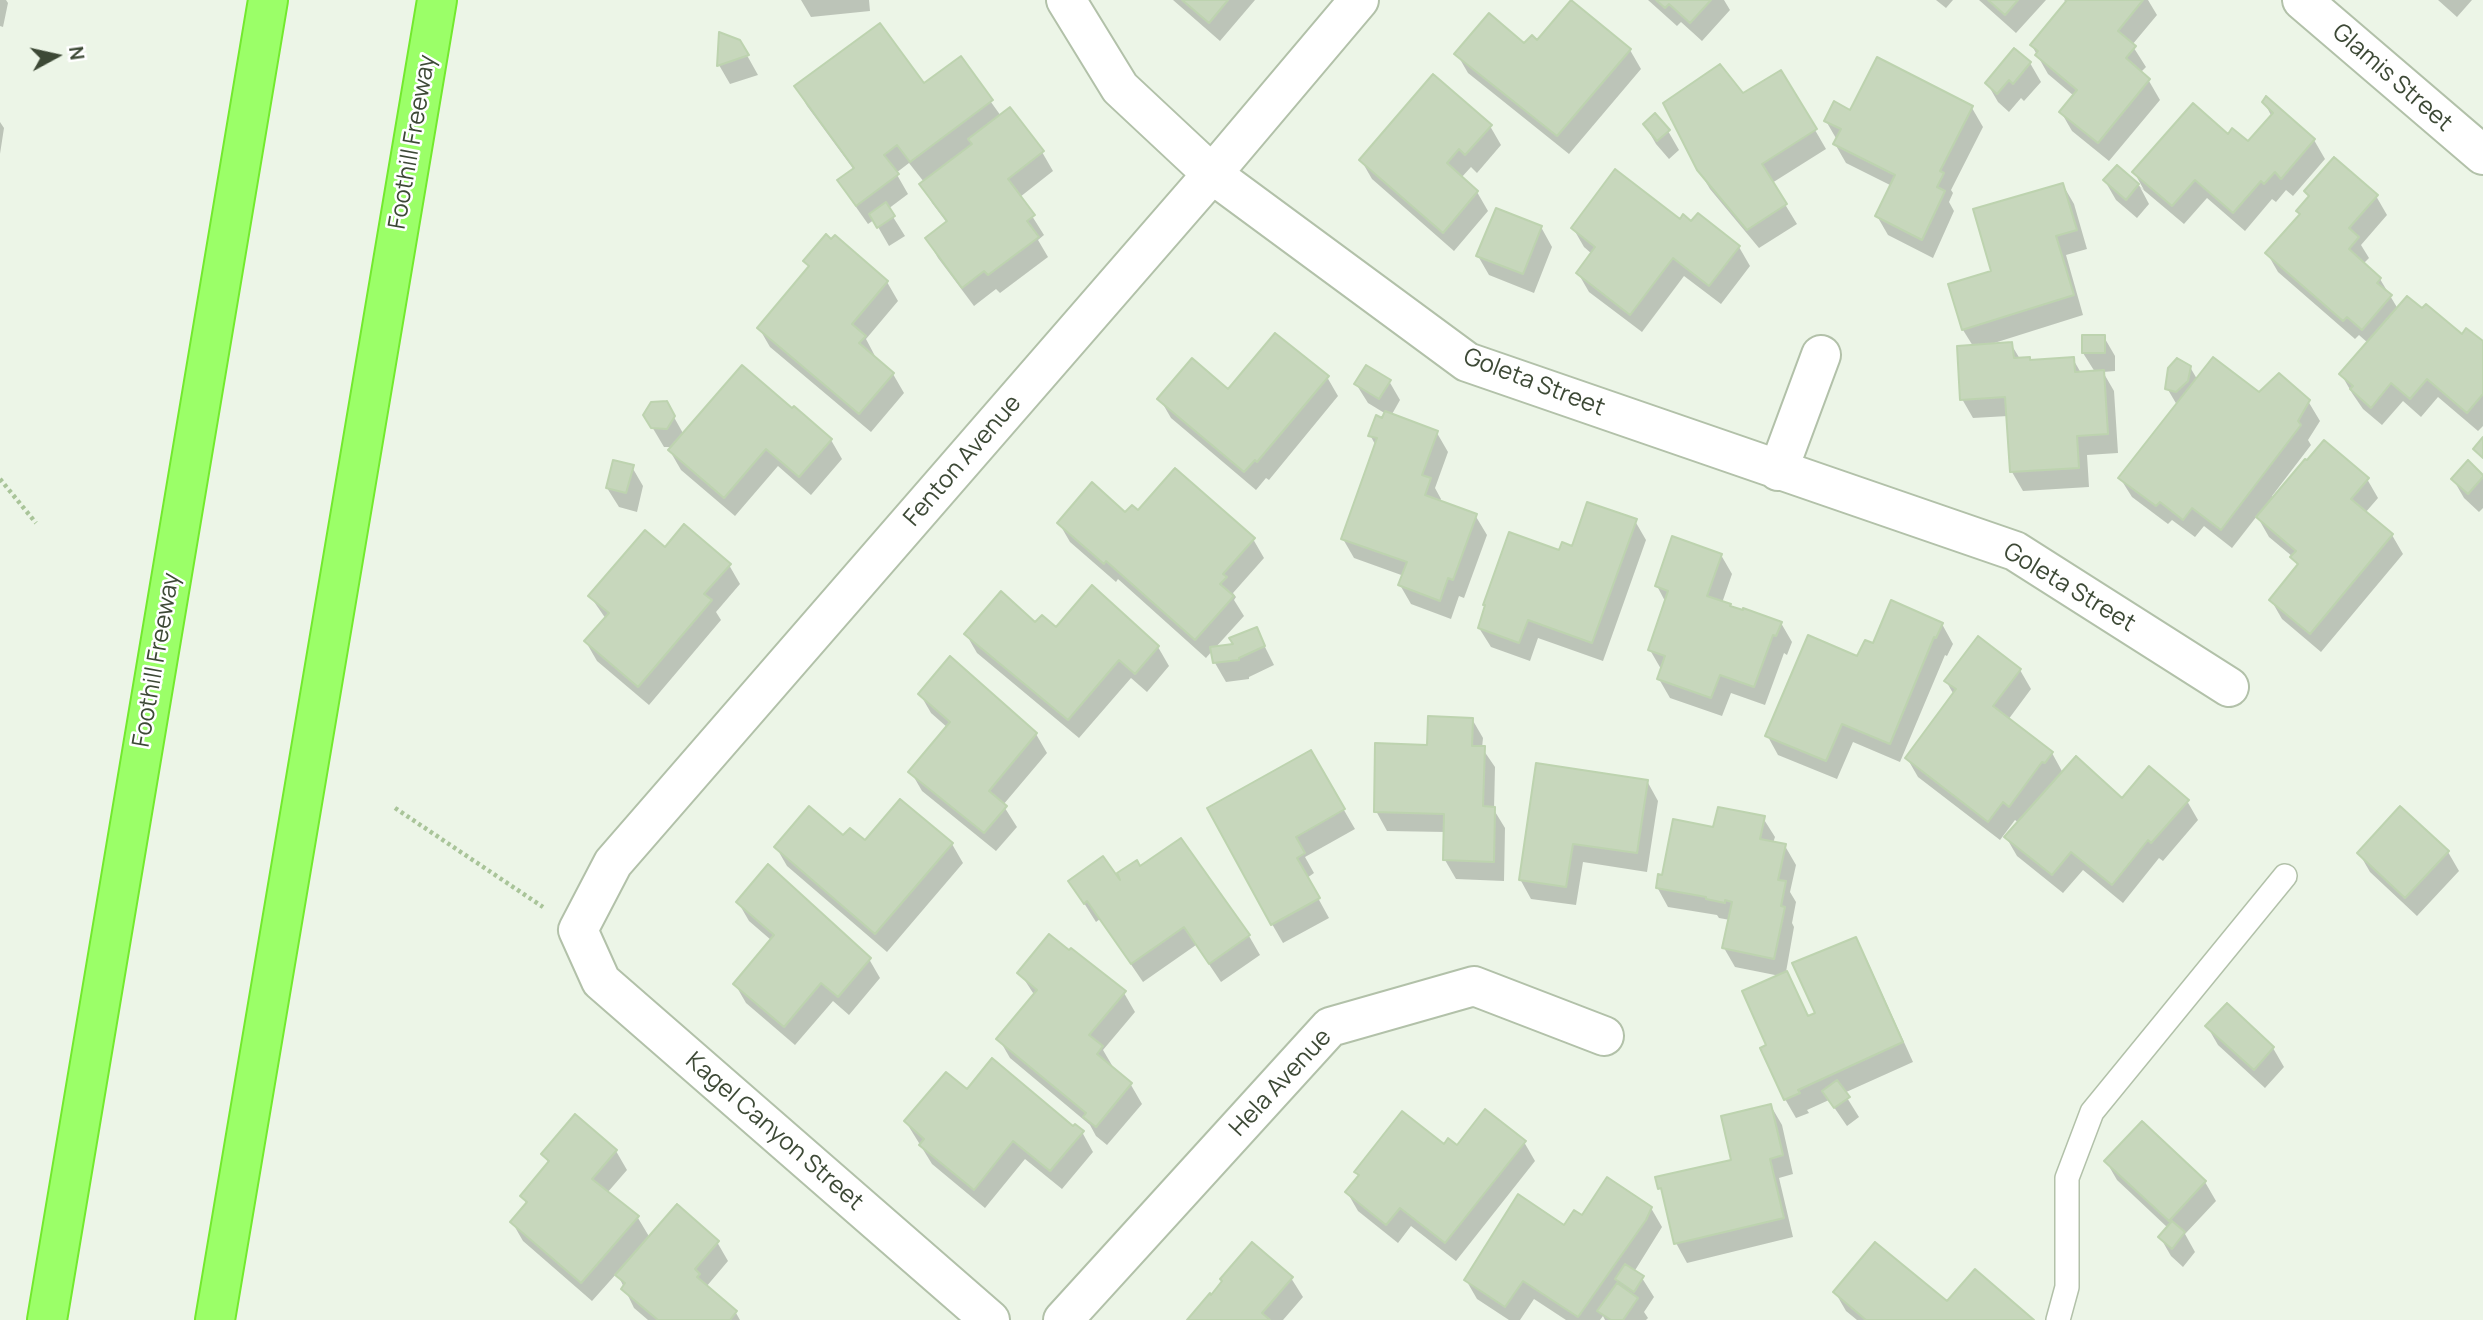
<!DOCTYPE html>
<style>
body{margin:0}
#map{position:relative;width:2483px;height:1320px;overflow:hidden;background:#ecf5e7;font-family:Manrope,sans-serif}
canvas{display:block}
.north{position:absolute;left:21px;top:21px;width:70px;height:70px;-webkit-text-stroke:5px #fff;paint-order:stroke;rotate:82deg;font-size:19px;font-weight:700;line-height:28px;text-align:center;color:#3d4936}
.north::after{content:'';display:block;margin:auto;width:24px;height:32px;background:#3d4936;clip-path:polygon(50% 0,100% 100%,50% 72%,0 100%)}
</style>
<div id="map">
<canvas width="2483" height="1320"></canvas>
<div class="north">N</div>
</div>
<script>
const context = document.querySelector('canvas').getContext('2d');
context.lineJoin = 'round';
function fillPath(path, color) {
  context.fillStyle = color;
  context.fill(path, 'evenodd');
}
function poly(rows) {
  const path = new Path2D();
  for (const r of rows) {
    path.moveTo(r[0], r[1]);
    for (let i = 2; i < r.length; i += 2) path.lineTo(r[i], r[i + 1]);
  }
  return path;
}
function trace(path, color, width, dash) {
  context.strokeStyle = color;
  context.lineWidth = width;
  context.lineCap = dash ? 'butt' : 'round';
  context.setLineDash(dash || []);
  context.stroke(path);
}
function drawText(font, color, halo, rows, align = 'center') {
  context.font = font + ' Manrope,sans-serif';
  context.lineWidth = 5;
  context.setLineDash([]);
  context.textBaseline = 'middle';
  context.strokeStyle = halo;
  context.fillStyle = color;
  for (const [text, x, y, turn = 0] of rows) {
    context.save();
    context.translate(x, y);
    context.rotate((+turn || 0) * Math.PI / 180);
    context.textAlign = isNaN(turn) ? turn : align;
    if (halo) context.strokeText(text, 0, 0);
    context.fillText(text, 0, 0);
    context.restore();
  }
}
const shadow = poly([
 [0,0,6,0,8,3,3,27,0,26],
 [801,0,869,0,870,11,811,17],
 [1173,0,1255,0,1220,41],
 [1648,0,1724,0,1730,10,1702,41,1681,22,1677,26],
 [1936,0,1953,0,1946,8],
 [1979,0,2046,0,2016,33],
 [2064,0,2148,0,2157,15,2132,45,2146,67,2140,73,2149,81,2160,100,2109,161,2072,131,2061,112,2074,96,2048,74,2032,46,2067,3],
 [2438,0,2472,0,2457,17],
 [721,34,739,41,758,75,730,84,719,65],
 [1537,43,1630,50,1641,69,1569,154,1468,73,1457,54],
 [960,59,1001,116,1042,152,1053,171,1020,197,1044,235,1038,240,1048,257,1000,293,996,289,974,306,938,258,927,239,947,223,932,203,921,184,924,182,909,163,896,173,908,194,888,209,905,236,889,246,874,220,868,224,851,200,840,181,854,170,807,106,796,87,924,85],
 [1878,60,1972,108,1983,127,1951,190,1953,193,1949,202,1954,211,1933,258,1888,235,1877,216,1892,186,1846,163,1835,144,1837,140,1826,121,1851,113],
 [2030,63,2041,82,2024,101,2021,98,2009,112,1998,102,1987,83],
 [1743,95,1815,130,1826,149,1772,183,1797,224,1759,248,1710,189,1698,169],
 [2267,99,2314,140,2325,159,2293,196,2286,190,2276,202,2272,199,2245,231,2207,198,2184,224,2140,187,2149,204,2137,218,2116,200,2105,181,2117,167,2144,190,2134,172,2229,136,2248,144,2272,117,2264,102],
 [0,122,4,128,0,154],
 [1645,125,1668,131,1679,150,1669,159,1656,144],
 [1490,126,1501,145,1477,173,1471,167,1461,178,1477,192,1488,211,1454,251,1372,179,1361,160],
 [2063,185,2074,204,2087,249,2066,255,2083,315,1991,344,2011,344,2020,359,2029,358,2031,362,2073,359,2081,373,2095,372,2083,353,2104,337,2115,356,2115,371,2103,372,2114,391,2118,453,2087,455,2089,487,2023,491,2012,472,2008,416,1973,418,1962,399,1973,346,1963,330,1950,285,1993,272],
 [2306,191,2376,196,2387,215,2361,245,2369,258,2363,264,2380,279,2398,309,2483,343,2483,426,2478,431,2438,397,2421,417,2403,401,2382,425,2363,409,2352,393,2341,374,2368,343,2359,335,2355,339,2278,272,2267,253,2301,215,2298,211,2310,198],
 [1680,221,1692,223,1739,247,1750,266,1721,304,1684,276,1642,332,1589,292,1578,273,1592,254,1584,247,1573,228],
 [1541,227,1552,247,1534,293,1489,275,1478,256],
 [805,261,887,282,898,301,866,339,875,356,874,358,893,374,904,393,871,432,770,347,759,328,810,269],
 [2190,367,2197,379,2259,394,2308,401,2320,421,2308,440,2311,445,2272,496,2275,498,2367,479,2378,498,2365,513,2392,535,2403,554,2321,652,2282,619,2271,600,2298,567,2293,557,2269,537,2257,516,2232,548,2204,526,2195,537,2172,520,2168,524,2132,497,2120,478,2177,405,2167,388],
 [1327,377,1338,396,1269,480,1266,478,1256,490,1171,418,1160,399],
 [1389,381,1400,400,1391,416,1437,433,1448,452,1435,488,1441,499,1439,503,1475,515,1487,535,1464,598,1459,596,1451,619,1411,604,1400,585,1404,576,1354,558,1343,539,1376,446,1370,435,1386,414,1368,403,1356,384],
 [666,403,684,435,794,409,831,440,842,459,811,495,778,466,735,516,681,470,670,451,673,447,664,447,645,415],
 [2468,463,2483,477,2483,508,2479,512,2464,498,2453,479],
 [632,467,643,486,637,512,619,507,607,488],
 [1138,512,1253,539,1264,558,1233,593,1236,597,1234,600,1244,616,1215,648,1235,645,1256,629,1274,665,1249,677,1249,679,1226,682,1215,663,1212,651,1206,658,1118,579,1116,582,1070,542,1059,523],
 [1635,521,1646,540,1603,661,1538,638,1530,661,1491,647,1479,628,1487,607,1560,552],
 [665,550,729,565,740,584,716,612,721,620,649,705,597,661,586,642,606,619,590,596],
 [1721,555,1732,574,1722,603,1781,623,1792,642,1787,655,1784,653,1765,705,1731,693,1722,716,1670,698,1659,679,1661,669,1650,650,1666,603,1657,586],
 [1035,624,1158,647,1169,666,1147,692,1131,678,1079,738,977,653,966,634],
 [1942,624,1953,644,1947,656,1945,655,1900,762,1853,742,1837,779,1778,755,1767,735,1874,646],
 [2020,670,2031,689,2008,720,2052,753,2063,773,2122,800,2187,801,2198,820,2163,861,2159,858,2123,903,2083,870,2063,893,2017,856,2006,837,2019,823,2015,820,2000,840,1918,777,1907,758,1954,695,1946,681],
 [920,694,1036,734,1047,753,1003,805,1017,827,996,851,922,791,911,772,948,728,931,713],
 [1472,719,1483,738,1482,748,1495,767,1494,810,1505,828,1504,881,1456,879,1445,860,1446,832,1387,831,1376,811,1428,746],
 [1310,752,1355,829,1305,857,1314,873,1307,878,1329,918,1283,943,1272,924],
 [1647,781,1658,801,1647,872,1583,862,1576,905,1531,899,1520,879],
 [1763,818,1775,837,1773,843,1785,846,1796,865,1790,892,1796,902,1792,923,1794,927,1786,972,1809,1017,1817,1014,1855,939,1866,958,1913,1062,1844,1093,1859,1117,1847,1126,1829,1100,1807,1110,1809,1113,1796,1118,1785,1099,1768,1046,1780,976,1735,967,1724,948,1730,920,1719,918,1717,915,1668,907,1657,887,1663,877,1715,829],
 [843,838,865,843,952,844,963,863,887,952,787,866,776,847],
 [2448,852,2459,871,2417,916,2370,872,2359,853],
 [1139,868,1249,936,1260,955,1221,982,1196,945,1143,982,1100,919,1096,922,1070,881,1123,884],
 [738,902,869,959,880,978,849,1015,833,1001,795,1045,746,1003,735,984,771,940,749,921],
 [1069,953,1124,993,1135,1012,1103,1050,1113,1067,1111,1069,1131,1085,1142,1104,1107,1145,1096,1136,1090,1125,1010,1058,999,1039,1035,996,1020,973],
 [2207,1026,2273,1048,2284,1067,2265,1088,2218,1045],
 [967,1091,1073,1128,1082,1132,1093,1152,1062,1189,1025,1159,985,1208,932,1164,906,1122],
 [1771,1106,1782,1125,1793,1174,1779,1178,1793,1237,1687,1263,1676,1243,1665,1199,1657,1178,1733,1161],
 [1524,1142,1535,1161,1456,1261,1411,1226,1398,1243,1358,1211,1347,1192,1359,1177,1356,1172,1444,1146],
 [616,1151,627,1170,607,1193,638,1218,650,1238,717,1242,728,1261,706,1287,736,1313,740,1320,648,1320,634,1308,617,1273,592,1301,523,1241,512,1222,527,1205,522,1196,549,1164,543,1154],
 [2106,1161,2205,1182,2216,1201,2185,1234,2195,1252,2183,1267,2171,1256,2160,1237,2168,1228,2117,1180],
 [1651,1208,1662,1227,1634,1272,1642,1278,1654,1297,1644,1312,1648,1318,1646,1320,1605,1320,1603,1316,1600,1320,1566,1320,1534,1299,1520,1320,1509,1320,1477,1299,1466,1280,1582,1218],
 [1291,1278,1303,1297,1283,1320,1189,1320],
 [1835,1292,1947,1304,2031,1320,1857,1320,1846,1311]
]);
const building = poly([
 [1182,0,1228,0,1209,23,1182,0],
 [1571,0,1631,49,1557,136,1454,54,1489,13,1524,43,1532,35,1537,40,1571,0],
 [1656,0,1711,0,1690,23,1669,4,1665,8,1656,0],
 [1988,0,2018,0,2005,15,1988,0],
 [2067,0,2143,0,2118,31,2136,46,2126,58,2150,79,2098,143,2059,112,2077,90,2035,55,2038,51,2030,45,2067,0],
 [880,23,924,83,961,56,993,100,910,162,897,145,884,155,899,174,856,206,837,180,854,168,794,86,880,23],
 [719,32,740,40,749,55,717,66,719,32],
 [2014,48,2031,62,2013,84,2009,80,1997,94,1985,83,2014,48],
 [1877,57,1973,106,1940,171,1944,173,1937,187,1945,191,1922,240,1875,216,1895,175,1833,144,1841,129,1824,121,1834,101,1850,110,1877,57],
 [1720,64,1743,93,1781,70,1817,129,1762,164,1787,204,1747,230,1697,170,1663,103,1720,64],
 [1433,74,1492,125,1465,155,1459,149,1447,163,1478,191,1443,233,1359,160,1433,74],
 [2266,96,2315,139,2281,179,2275,172,2264,184,2261,181,2233,213,2195,180,2172,206,2132,172,2193,103,2228,134,2232,128,2248,141,2273,113,2262,102,2266,96],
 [1010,107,1044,151,1008,179,1035,215,1027,221,1039,237,988,275,984,271,962,288,925,238,947,221,919,184,972,144,968,139,1010,107],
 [1655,113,1670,130,1657,141,1643,124,1655,113],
 [2334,157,2378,195,2349,228,2359,237,2349,249,2381,278,2377,283,2392,295,2362,330,2347,317,2343,321,2265,253,2300,214,2296,211,2309,196,2304,191,2334,157],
 [2117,165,2139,184,2126,200,2103,180,2117,165],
 [1615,169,1680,219,1683,214,1691,221,1698,213,1740,246,1709,286,1673,258,1630,315,1576,273,1595,247,1571,228,1615,169],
 [2063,183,2077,230,2056,236,2074,295,1962,330,1948,284,1991,271,1973,209,2063,183],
 [886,202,895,216,877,228,869,214,886,202],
 [1496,208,1542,226,1523,274,1476,256,1496,208],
 [826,234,831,239,835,235,888,281,852,324,866,336,859,343,894,373,859,414,757,328,809,266,803,261,826,234],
 [2407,296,2422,308,2426,304,2462,334,2466,328,2483,341,2483,394,2467,413,2427,379,2410,399,2391,383,2371,408,2350,389,2353,386,2339,374,2407,296],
 [1275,333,1329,376,1257,462,1255,460,1244,472,1157,399,1192,358,1228,389,1275,333],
 [2082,335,2105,335,2105,353,2082,353,2082,335],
 [2012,342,2014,358,2030,357,2030,360,2074,357,2075,372,2104,370,2108,434,2077,436,2079,468,2010,472,2005,397,1960,400,1957,346,2012,342],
 [2213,357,2259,392,2279,373,2310,400,2298,421,2301,425,2221,530,2192,508,2183,520,2160,502,2156,506,2118,478,2213,357],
 [2177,358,2191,366,2188,381,2176,392,2165,389,2168,368,2177,358],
 [742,365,792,408,794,406,832,439,799,477,766,449,724,498,668,450,742,365],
 [1366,365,1391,380,1379,399,1354,384,1366,365],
 [667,401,675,416,667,429,651,428,643,415,651,402,667,401],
 [1385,411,1438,431,1422,475,1431,478,1425,495,1477,514,1453,580,1448,578,1440,601,1398,585,1407,562,1341,539,1377,438,1368,436,1376,415,1382,418,1385,411],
 [2483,437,2483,458,2473,449,2483,437],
 [2324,440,2369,478,2351,499,2393,534,2310,634,2269,600,2298,564,2290,557,2296,551,2256,517,2305,459,2307,460,2324,440],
 [613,460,634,465,626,493,606,488,613,460],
 [2468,460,2483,475,2483,477,2468,494,2451,479,2468,460],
 [1175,468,1255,538,1223,574,1227,577,1220,584,1234,596,1195,640,1106,561,1104,564,1057,523,1092,482,1125,512,1132,505,1138,510,1175,468],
 [1587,502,1637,519,1592,643,1528,620,1519,643,1478,628,1485,605,1483,605,1509,532,1559,550,1562,542,1572,546,1587,502],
 [684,524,731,564,704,594,712,600,638,687,584,641,609,613,588,596,645,530,665,547,684,524],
 [1672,536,1722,554,1707,596,1731,604,1730,606,1743,610,1743,608,1782,622,1776,636,1773,635,1754,687,1720,675,1711,698,1657,679,1665,656,1648,650,1668,591,1655,586,1672,536],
 [1092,585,1159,646,1135,674,1119,660,1068,720,964,634,1001,591,1035,622,1042,615,1056,627,1092,585],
 [1891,600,1943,623,1936,638,1934,637,1890,744,1842,724,1826,761,1765,736,1808,635,1857,656,1865,640,1873,643,1891,600],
 [1257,627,1265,646,1239,658,1239,660,1213,663,1210,647,1233,644,1229,638,1257,627],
 [1978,636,2021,669,1993,706,2053,752,2045,763,2042,762,2009,807,2003,802,1988,822,1905,758,1956,689,1944,681,1978,636],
 [950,656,1037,733,989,791,1007,806,984,833,908,772,950,722,918,694,950,656],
 [1428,716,1473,718,1472,746,1485,746,1483,806,1495,807,1494,862,1443,860,1444,814,1374,812,1375,743,1427,745,1428,716],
 [1311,750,1345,809,1296,837,1305,853,1297,858,1320,898,1271,925,1207,808,1311,750],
 [2076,756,2122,798,2149,766,2189,800,2151,843,2148,840,2112,885,2071,852,2052,875,2004,837,2076,756],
 [1536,763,1648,780,1637,853,1573,844,1566,887,1519,880,1536,763],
 [900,799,953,843,875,934,774,847,809,806,843,835,850,828,865,840,900,799],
 [2400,806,2449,851,2405,898,2357,853,2400,806],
 [1718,807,1765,816,1760,839,1786,844,1778,880,1786,881,1781,906,1785,907,1774,959,1722,948,1732,902,1725,900,1725,903,1706,899,1706,897,1656,888,1658,874,1662,875,1673,819,1713,827,1718,807],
 [1181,838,1250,935,1209,964,1184,927,1131,964,1087,901,1084,904,1068,881,1103,856,1120,880,1117,873,1137,860,1140,866,1181,838],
 [768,864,871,958,838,997,821,983,784,1027,733,984,774,935,736,902,768,864],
 [1049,934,1069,950,1071,948,1126,991,1089,1035,1103,1046,1097,1054,1132,1083,1096,1127,1083,1117,1086,1113,996,1039,1037,990,1017,973,1049,934],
 [1856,937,1903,1042,1798,1090,1800,1093,1784,1100,1760,1048,1766,1045,1742,991,1787,971,1808,1016,1815,1013,1792,963,1856,937],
 [2227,1003,2274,1047,2254,1070,2205,1026,2227,1003],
 [992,1058,1073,1126,1075,1124,1084,1131,1050,1171,1013,1141,974,1190,919,1145,924,1139,904,1121,946,1072,967,1089,992,1058],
 [1837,1080,1850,1097,1834,1108,1822,1091,1837,1080],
 [1771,1104,1783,1155,1770,1159,1784,1218,1674,1244,1661,1188,1658,1189,1655,1177,1731,1160,1721,1116,1771,1104],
 [1485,1109,1526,1141,1445,1243,1400,1208,1386,1225,1345,1192,1359,1175,1354,1172,1402,1111,1444,1144,1448,1138,1457,1145,1485,1109],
 [575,1114,617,1150,592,1179,639,1216,581,1283,510,1222,527,1202,520,1196,549,1161,541,1154,575,1114],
 [2142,1121,2206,1181,2169,1221,2104,1161,2142,1121],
 [1607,1177,1652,1207,1646,1220,1578,1317,1523,1281,1505,1307,1464,1280,1518,1194,1564,1225,1574,1210,1582,1215,1607,1177],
 [677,1204,719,1241,695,1269,700,1274,697,1277,737,1311,730,1320,658,1320,621,1289,625,1283,615,1275,677,1204],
 [2172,1221,2185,1232,2172,1249,2158,1237,2172,1221],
 [1252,1242,1293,1277,1262,1313,1270,1320,1187,1320,1210,1293,1211,1295,1222,1281,1220,1279,1252,1242],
 [1875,1242,1947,1301,1975,1269,2034,1320,1866,1320,1833,1292,1875,1242],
 [1625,1264,1644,1276,1634,1292,1615,1279,1625,1264],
 [1617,1283,1638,1298,1623,1320,1611,1320,1597,1311,1617,1283]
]);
const path = poly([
 [0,479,36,523],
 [395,808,543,907]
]);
const lane = poly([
 [2058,1320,2067,1287,2067,1178,2092,1112,2285,876]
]);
const street = poly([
 [1066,0,1120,88,1212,174,1467,362,2015,551,2229,687],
 [2302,0,2483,155],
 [1778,471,1821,355],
 [990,1320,601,981,578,930,613,863,1212,174,1359,0],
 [1063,1320,1330,1027,1474,986,1604,1036]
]);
const highway = poly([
 [47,1320,268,0],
 [215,1320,437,0]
]);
const streetNames = [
 ["Glamis Street",2392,78,41],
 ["Foothill Freeway",413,142,-80],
 ["Goleta Street",1534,383,21],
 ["Fenton Avenue",963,461,-49],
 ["Goleta Street",2069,588,31],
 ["Foothill Freeway",157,660,-80],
 ["Hela Avenue",1281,1083,-47],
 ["Kagel Canyon Street",774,1132,41]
];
fillPath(shadow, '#0003');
fillPath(building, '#c7d7bc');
trace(building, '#bdd3af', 2);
trace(lane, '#b2c1a9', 26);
trace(street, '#b2c1a9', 42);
trace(highway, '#73e92e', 42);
trace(path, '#a9c499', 4.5, [3.5, 3.5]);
trace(lane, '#fff', 23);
trace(street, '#fff', 38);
trace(highway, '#9bff68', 38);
drawText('24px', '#3d4936', '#fff', streetNames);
</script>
